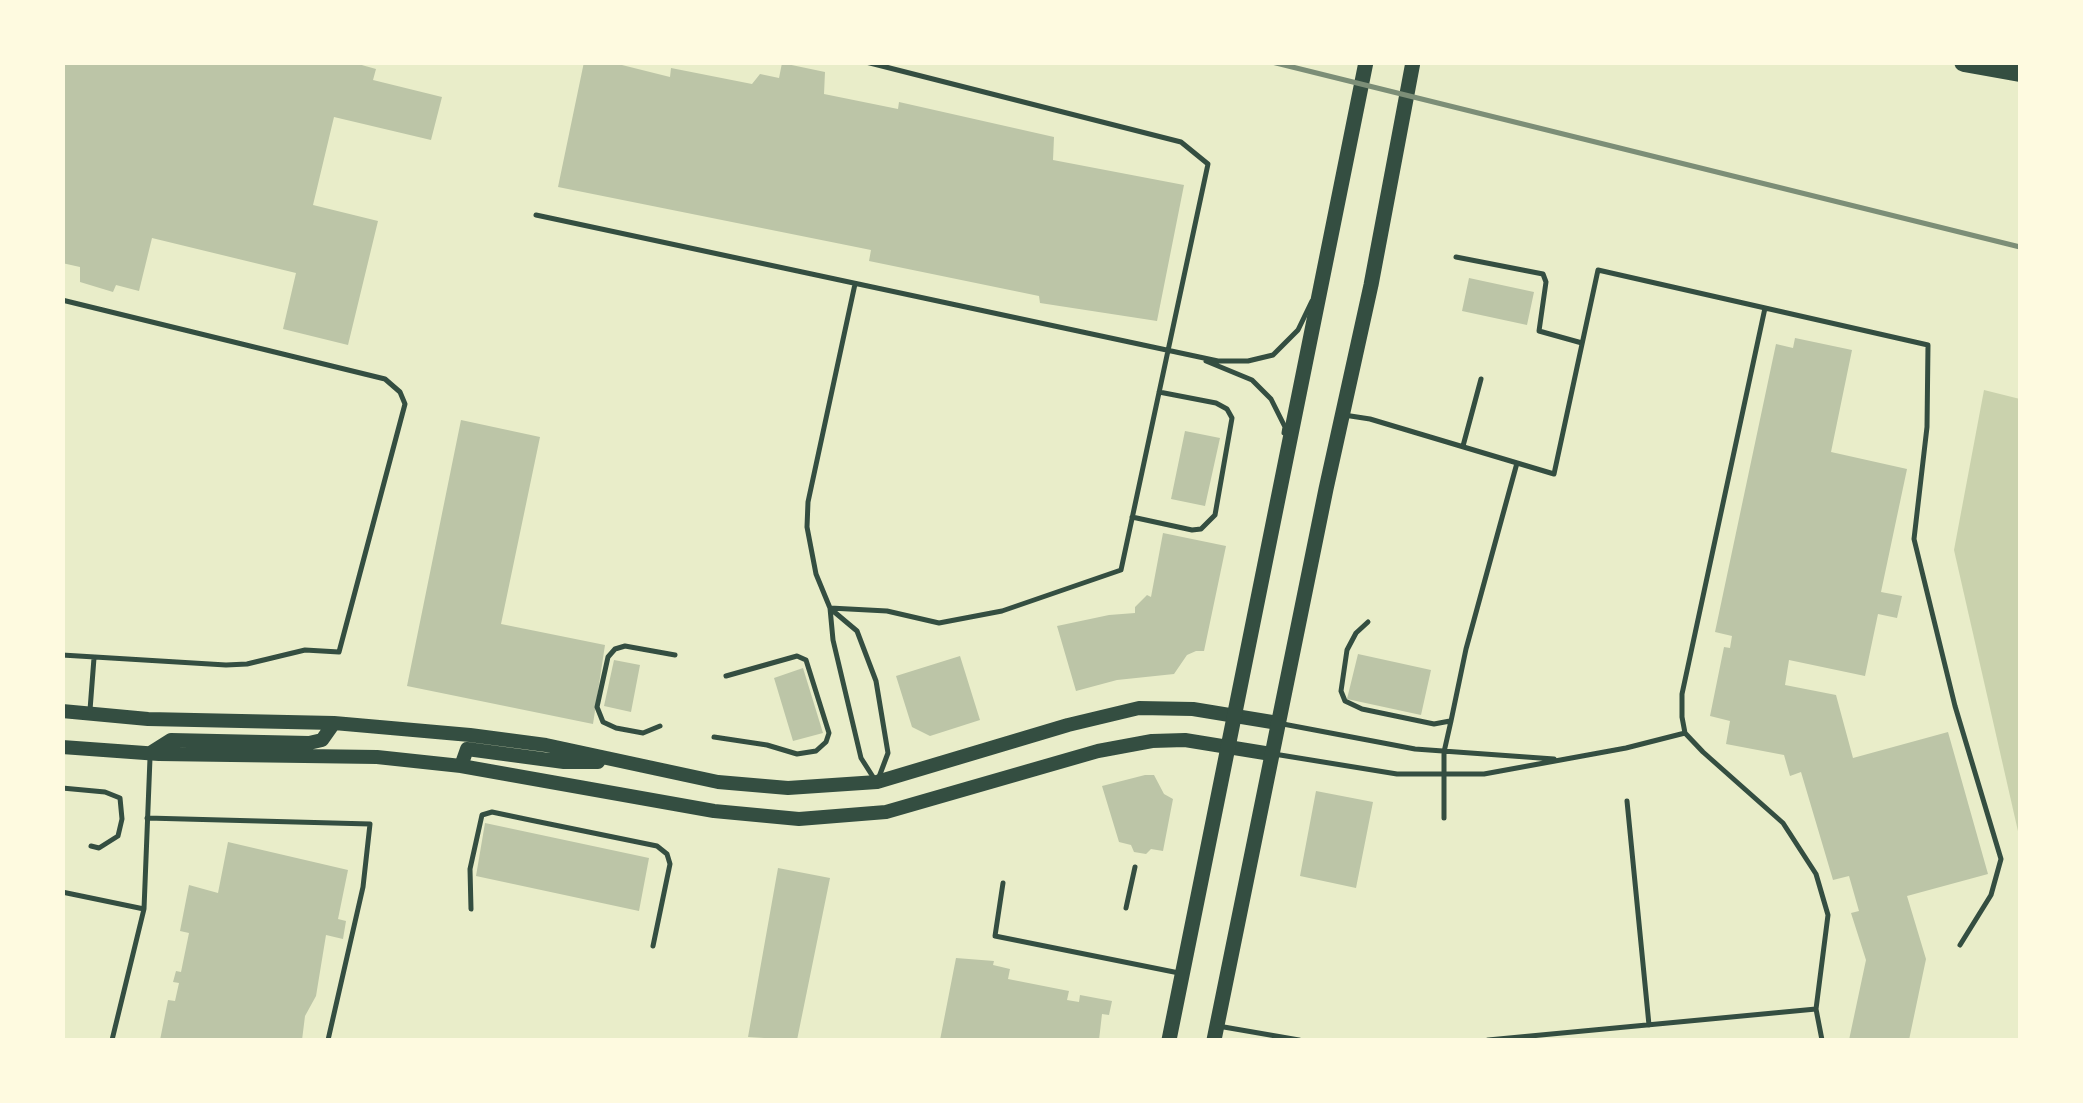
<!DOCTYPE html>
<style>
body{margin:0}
#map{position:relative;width:2083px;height:1103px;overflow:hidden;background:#e9edc9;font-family:Mulish,sans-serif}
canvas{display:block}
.frame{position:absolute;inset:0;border:65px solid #fefae0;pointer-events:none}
</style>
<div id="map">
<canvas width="2083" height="1103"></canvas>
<div class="frame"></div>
</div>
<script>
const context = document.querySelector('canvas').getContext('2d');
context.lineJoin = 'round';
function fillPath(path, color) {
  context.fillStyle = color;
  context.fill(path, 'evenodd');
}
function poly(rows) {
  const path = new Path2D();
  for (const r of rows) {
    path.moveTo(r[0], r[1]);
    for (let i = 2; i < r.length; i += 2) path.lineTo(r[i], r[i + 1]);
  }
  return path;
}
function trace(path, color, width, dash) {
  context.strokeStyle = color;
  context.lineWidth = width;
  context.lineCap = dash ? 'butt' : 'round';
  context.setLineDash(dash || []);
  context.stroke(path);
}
const green = poly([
 [1984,390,2020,399,2020,840,1954,550]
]);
const building = poly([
 [62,62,351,62,376,69,373,80,442,97,431,140,334,117,313,205,378,221,348,345,283,329,296,273,152,238,139,291,116,285,113,292,80,282,80,267,62,263],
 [584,62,610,62,670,77,671,68,752,84,760,74,779,78,782,63,825,72,824,94,898,109,899,102,1054,137,1053,160,1184,185,1157,321,1040,303,1039,296,869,261,871,250,558,187],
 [1469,278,1534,292,1527,325,1462,311],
 [1795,338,1852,350,1831,452,1907,469,1881,592,1902,596,1897,618,1878,614,1865,676,1789,660,1785,685,1836,695,1853,758,1948,732,1988,874,1907,896,1926,959,1909,1040,1849,1040,1866,960,1851,913,1859,911,1849,876,1833,880,1801,772,1790,776,1784,755,1726,744,1730,721,1710,716,1724,647,1730,648,1732,636,1715,632,1776,344,1793,348],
 [461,420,540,437,501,624,605,645,593,724,407,686],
 [1185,431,1220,438,1205,506,1171,499],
 [1163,533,1226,546,1204,651,1196,651,1187,655,1174,674,1117,680,1076,691,1057,626,1109,615,1135,613,1135,607,1147,595,1151,597],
 [1358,654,1431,670,1421,715,1347,699],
 [960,656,980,720,930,736,912,727,896,676],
 [614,660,640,665,631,712,604,706],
 [803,668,823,733,793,741,774,678],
 [1145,775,1154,775,1164,794,1173,799,1163,851,1151,849,1146,854,1134,852,1131,845,1119,842,1102,786],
 [1316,791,1373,802,1356,888,1300,876],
 [485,823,649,858,639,911,476,876],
 [228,842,348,870,338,919,346,921,343,939,326,935,316,996,305,1016,302,1040,160,1040,168,1000,175,1001,179,983,173,982,176,971,181,972,189,933,180,931,189,885,218,893],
 [778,868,830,878,797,1040,748,1037],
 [956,958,994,961,993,965,1010,969,1008,979,1069,991,1067,1000,1079,1002,1080,995,1112,1001,1109,1015,1102,1014,1099,1040,940,1040]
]);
const service = poly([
 [536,215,1218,361,1248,361,1273,355,1298,330,1312,301],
 [1456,257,1543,274,1546,282,1539,331,1582,343],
 [855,284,808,502,807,527,816,574,830,608,833,640,861,758,875,780],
 [62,300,385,379,400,392,405,404,339,652,305,650,247,664,226,665,62,655],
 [1765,308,1682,694,1682,717,1685,733,1703,752,1783,823,1816,874,1828,915,1816,1009,1822,1040],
 [1206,361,1252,380,1271,399,1285,427,1284,433],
 [1344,415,1370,419,1554,474,1598,270,1928,345,1927,427,1914,539,1955,706,2001,859,1991,895,1960,945],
 [1463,446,1481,379],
 [1132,517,1192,530,1201,529,1215,515,1232,418,1227,409,1216,403,1159,392],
 [830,608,887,611,939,623,1002,611,1121,570,1208,164,1181,142,866,62],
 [832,610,857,631,876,681,888,753,879,777],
 [1368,622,1356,633,1347,650,1341,691,1345,701,1362,709,1434,724,1450,721],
 [90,710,94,658],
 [1283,724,1415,749,1554,759],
 [660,726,643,733,616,728,603,722,597,707,608,657,615,649,625,646,675,655],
 [714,737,767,745,797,754,816,751,826,742,829,733,806,660,797,656,726,676],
 [1274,754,1397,774,1484,774,1626,748,1685,733],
 [62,788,105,792,120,798,122,819,118,836,99,848,91,846],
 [1627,801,1649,1025],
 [147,818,370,824,363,887,328,1040],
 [1444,818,1444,752,1451,721,1466,649,1517,463],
 [1003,883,995,936,1179,973],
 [62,892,144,909],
 [1126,908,1135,867],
 [471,909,470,869,482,815,492,812,530,820,657,846,667,854,670,864,653,946],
 [1218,1026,1299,1040],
 [112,1040,144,909,150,758],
 [1488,1040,1816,1009]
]);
const tertiary = poly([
 [62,711,148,719,334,723,470,735,546,745,718,782,788,788,877,782,1068,725,1139,708,1193,709,1278,723],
 [62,747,159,754,377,757,461,766,714,811,799,819,886,812,1098,751,1152,741,1185,740,1271,754],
 [152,752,171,740,309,743,322,740,334,723],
 [461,766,467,749,564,762,598,762]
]);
const secondary = poly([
 [1169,1040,1366,62],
 [1214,1040,1326,489,1371,285,1413,62]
]);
const motorway = poly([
 [1964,62,2020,72]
]);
const rail = poly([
 [1272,62,2020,247]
]);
fillPath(green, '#cad2ad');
fillPath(building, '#bcc5a7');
trace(service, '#344e41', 5);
trace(tertiary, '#344e41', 14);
trace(secondary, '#344e41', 15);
trace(motorway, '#344e41', 20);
trace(rail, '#7c8e77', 5);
</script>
